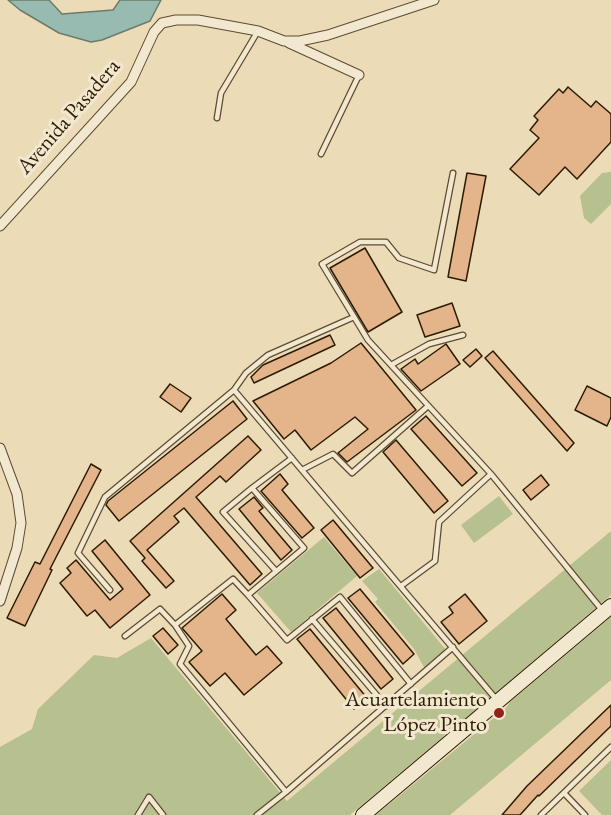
<!DOCTYPE html>
<meta charset="utf-8">
<style>
body{margin:0}
canvas{display:block;background:#ebdbb7}
</style>
<canvas width="611" height="815"></canvas>
<script>
const context = document.querySelector('canvas').getContext('2d');
context.lineJoin = 'round';
function fillPath(path, color) {
  context.fillStyle = color;
  context.fill(path, 'evenodd');
}
function poly(rows) {
  const path = new Path2D();
  for (const r of rows) {
    path.moveTo(r[0], r[1]);
    for (let i = 2; i < r.length; i += 2) path.lineTo(r[i], r[i + 1]);
  }
  return path;
}
function trace(path, color, width, dash) {
  context.strokeStyle = color;
  context.lineWidth = width;
  context.lineCap = dash ? 'butt' : 'round';
  context.setLineDash(dash || []);
  context.stroke(path);
}
function drawText(font, color, halo, rows, align = 'center') {
  context.font = font + ' "EB Garamond",serif';
  context.lineWidth = 6;
  context.setLineDash([]);
  context.textBaseline = 'middle';
  context.strokeStyle = halo;
  context.fillStyle = color;
  for (const [text, x, y, turn = 0] of rows) {
    context.save();
    context.translate(x, y);
    context.rotate((+turn || 0) * Math.PI / 180);
    context.textAlign = isNaN(turn) ? turn : align;
    if (halo) context.strokeText(text, 0, 0);
    context.fillText(text, 0, 0);
    context.restore();
  }
}
const green = poly([
 [611,172,611,204,591,224,584,218,580,196,602,173],
 [499,496,513,514,474,543,461,525],
 [611,531,611,595,465,719,460,720,446,732,443,737,350,815,0,815,0,747,32,729,38,709,94,655,117,658,151,638,287,801],
 [324,537,357,576,291,632,257,593],
 [379,569,446,650,425,669,414,649,375,602,378,599,362,581],
 [611,617,611,680,450,815,376,815,506,708,510,702],
 [611,760,611,815,602,815,579,791]
]);
const water = poly([
 [8,0,49,0,62,14,113,10,120,0,161,0,150,21,102,40,91,42,59,33,20,10,8,0]
]);
const building = poly([
 [568,87,591,107,596,101,611,114,611,142,577,179,565,167,539,195,510,169,539,138,530,130,538,120,534,116,559,89,563,93,568,87],
 [467,173,486,176,466,281,448,277,467,173],
 [365,248,402,312,368,332,330,268,365,248],
 [452,303,460,326,425,337,417,315,452,303],
 [330,335,335,345,254,383,251,377,263,365,330,335],
 [361,343,416,410,347,462,338,453,368,429,355,417,311,450,295,430,284,439,253,401,331,363,361,343],
 [446,344,460,364,421,391,401,369,415,359,418,364,446,344],
 [476,349,482,356,470,367,463,360,476,349],
 [493,351,574,443,567,451,485,358,493,351],
 [170,384,191,398,181,412,160,397,170,384],
 [587,386,611,398,611,417,607,426,575,410,587,386],
 [233,401,247,419,119,521,106,505,108,501,233,401],
 [426,416,477,473,462,486,411,429,426,416],
 [248,436,261,450,226,482,220,476,196,497,262,574,250,585,184,508,174,516,179,522,147,550,174,581,166,588,142,561,145,558,130,541,248,436],
 [396,440,448,501,434,513,383,452,396,440],
 [91,464,101,470,50,569,52,570,25,626,7,618,35,562,40,564,91,464],
 [280,474,288,484,282,490,314,528,302,538,261,491,280,474],
 [541,475,549,485,531,500,523,490,541,475],
 [254,497,263,508,259,511,292,550,281,560,239,509,254,497],
 [333,520,373,568,360,578,321,530,333,520],
 [105,540,150,595,110,628,95,610,87,616,60,583,71,573,67,568,76,560,110,600,123,589,92,551,105,540],
 [360,589,414,654,403,664,348,598,360,589],
 [222,594,236,610,226,619,256,655,267,646,282,663,244,695,225,673,210,686,189,662,202,651,182,628,222,594],
 [465,594,487,621,459,644,441,622,453,613,449,607,465,594],
 [336,608,393,679,381,689,323,618,336,608],
 [163,628,178,645,168,654,153,636,163,628],
 [310,629,367,698,354,709,297,639,310,629],
 [611,705,611,726,539,796,538,795,520,815,502,815,527,786,611,705]
]);
const lane = poly([
 [217,118,221,93,258,31],
 [321,154,359,75],
 [453,173,434,270,399,258,386,242,360,242,322,264,368,340,491,474,602,610],
 [391,365,429,344,463,335],
 [234,390,496,699],
 [302,470,333,454,352,473,428,406],
 [252,488,223,512,276,571],
 [401,586,435,561,439,522,491,474],
 [110,590,78,553,105,497,234,390,246,373,268,355,354,317],
 [248,595,287,640,340,597,411,684],
 [312,619,386,706],
 [175,625,233,579,248,595,304,548,252,488,292,458],
 [125,636,160,609,175,625,189,646,180,664,286,792,453,647],
 [564,793,585,815],
 [138,815,149,797,163,815],
 [257,815,286,792],
 [541,815,611,747]
]);
const street = poly([
 [289,43,359,75],
 [0,226,131,82,154,32,162,23,176,20,198,20,258,31,284,41,300,41,328,35,434,0],
 [0,448,17,494,21,523,17,548,0,601]
]);
const secondary = poly([
 [363,815,611,606]
]);
const markers = [
 [499,713,6,"#8f2418"]
];
const streetNames = [
 ["Avenida Pasadera",69,117,-49]
];
const poiNames = [
 ["Acuartelamiento",487,700],
 ["López Pinto",487,725]
];
fillPath(green, '#b7c08f');
fillPath(water, '#98bbb1');
trace(water, '#6d7b6b', 1.5);
fillPath(building, '#e4b48b');
trace(building, '#2d1b03', 1.5);
trace(lane, '#5c4b30', 7);
trace(street, '#5c4b30', 11);
trace(secondary, '#2d1b03', 16);
trace(lane, '#f2e8d0', 4.5);
trace(street, '#f2e8d0', 9);
trace(secondary, '#f2e8d0', 14);
for (const [x, y, r, color] of markers) {
  const dot = new Path2D();
  dot.arc(x, y, r, 0, 2 * Math.PI);
  context.fillStyle = color;
  context.fill(dot);
  trace(dot, '#f2e8d0', 2);
}
drawText('22px', '#2d1b03', '#f2e8d0', streetNames);
drawText('22px', '#2d1b03', '#f2e8d0', poiNames, 'right');
</script>
